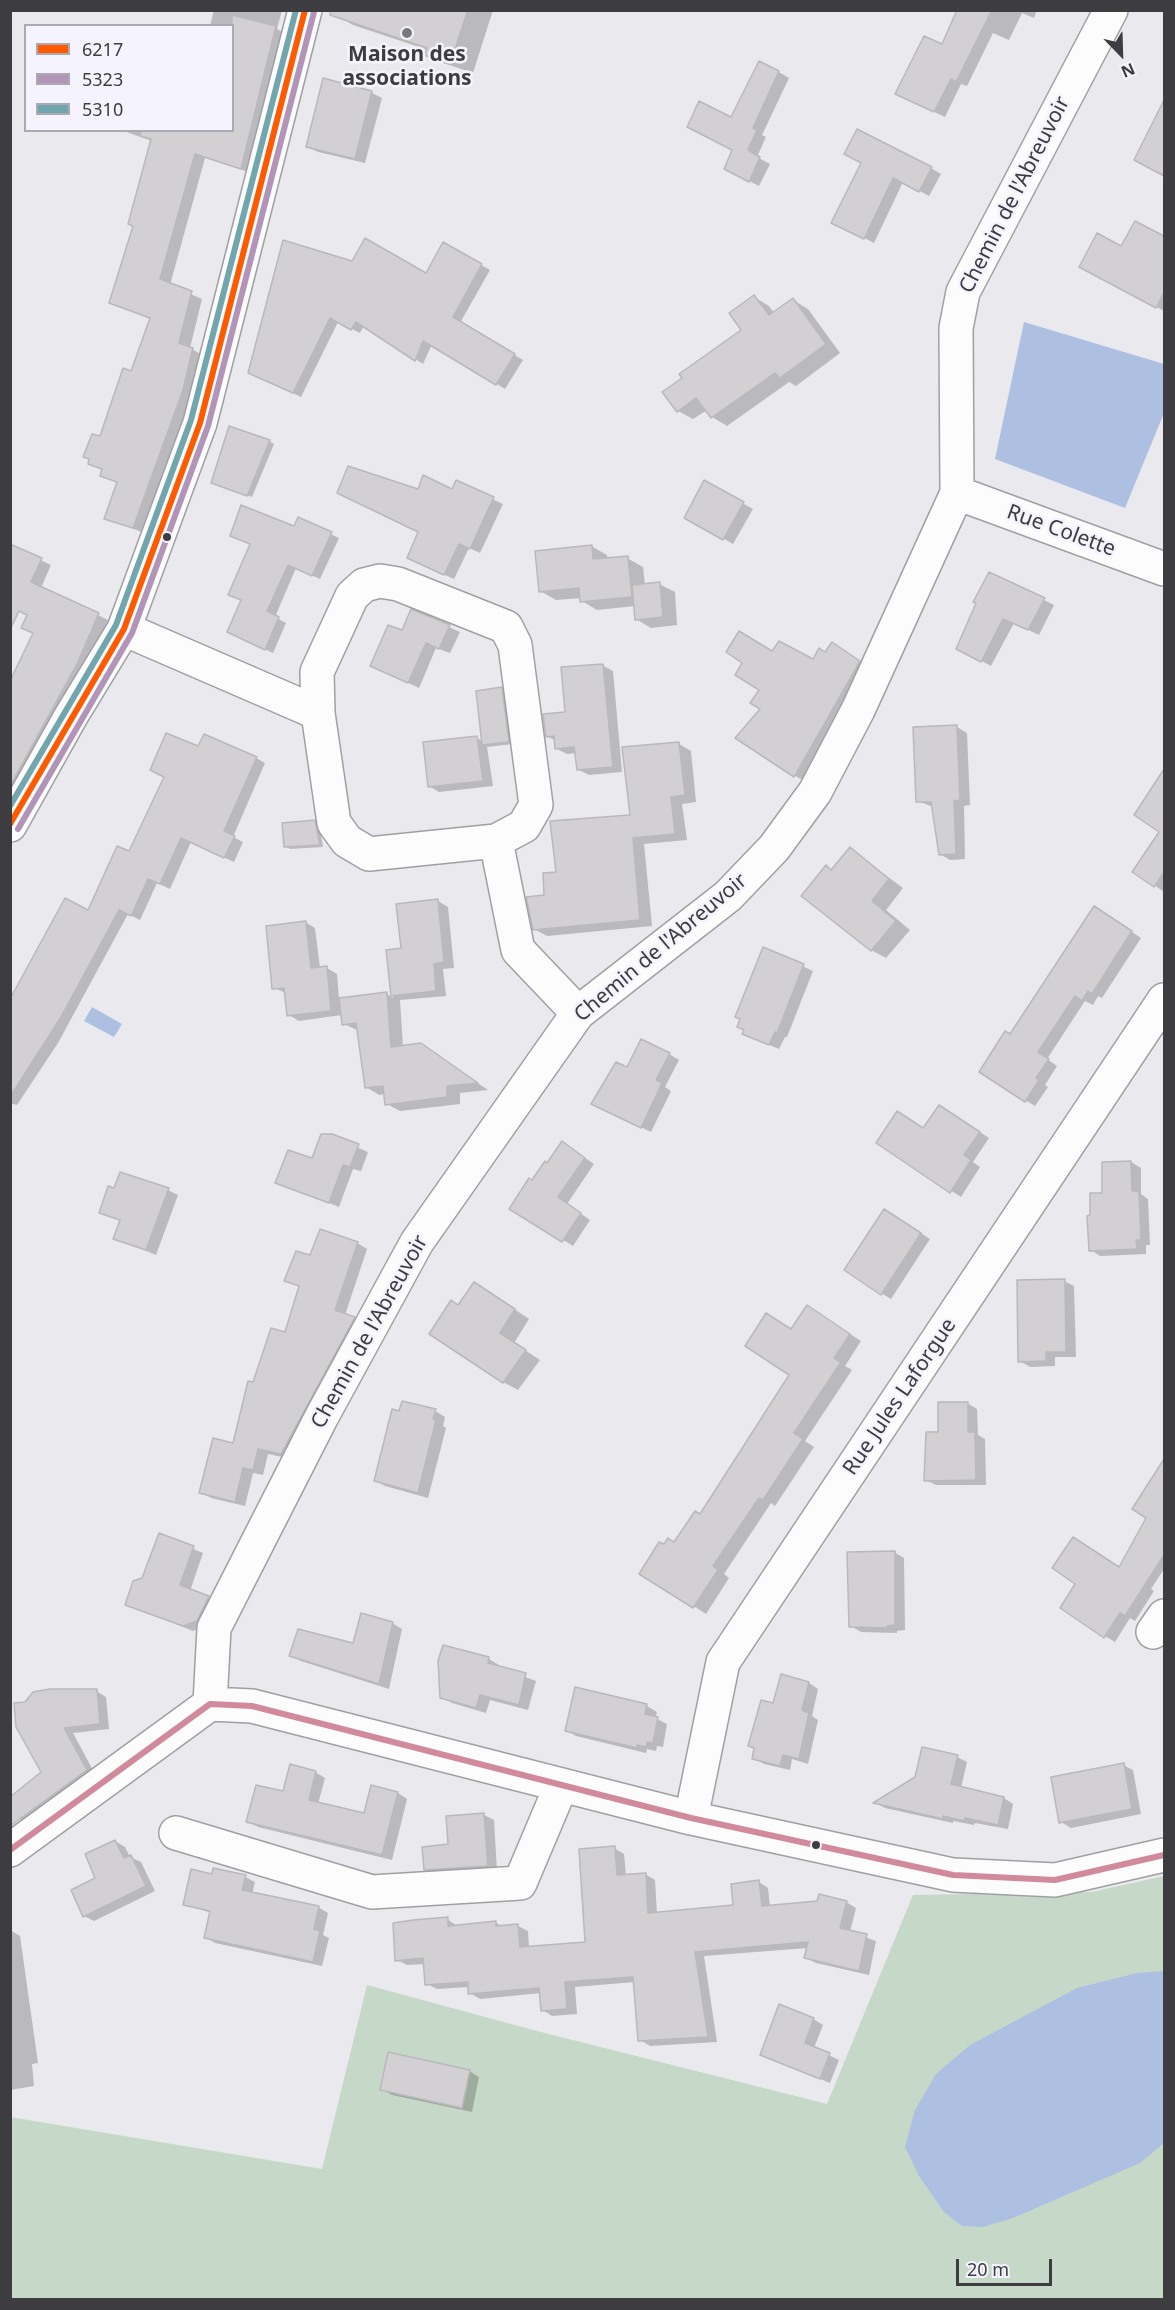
<!DOCTYPE html>
<style>
body{margin:0}
#map{position:relative;width:1175px;height:2310px;overflow:hidden;background:#e9e9ee;font-family:"Noto Sans",sans-serif}
canvas{display:block}
.frame{position:absolute;inset:0;border:12px solid #3d3c40;pointer-events:none}
.legend{position:absolute;left:24px;top:24px;width:210px;height:108px;box-sizing:border-box;background:#f5f4fe;border:2px solid #abaab2;margin:0;padding:8px 10px;list-style:none;font-size:18px;color:#3d3c40}
.legend li{display:flex;align-items:center;gap:12px;height:30px}
.legend b{width:30px;border:2px solid #abaab2}
.north{position:absolute;left:1091px;top:24px;width:60px;height:60px;-webkit-text-stroke:4px #f5f4fe;paint-order:stroke;rotate:157deg;font-size:16px;font-weight:700;line-height:24px;text-align:center;color:#3d3c40}
.north::after{content:'';display:block;margin:auto;width:21px;height:27px;background:#3d3c40;clip-path:polygon(50% 0,100% 100%,50% 72%,0 100%)}
.scale{position:absolute;left:956px;top:2259px;width:96px;height:27px;box-sizing:border-box;border:3px solid #3d3c40;border-top:0;padding-left:8px;font-size:18px;line-height:21px;white-space:nowrap;color:#3d3c40;-webkit-text-stroke:4px #f5f4fe;paint-order:stroke}
</style>
<div id="map">
<canvas width="1175" height="2310"></canvas>
<div class="frame"></div>
<ul class="legend">
<li><b style="height:8px;background:#ff5a00"></b>6217</li>
<li><b style="height:8px;background:#b194b8"></b>5323</li>
<li><b style="height:8px;background:#71a6af"></b>5310</li>
</ul>
<div class="north">N</div>
<div class="scale">20 m</div>
</div>
<script>
const context = document.querySelector('canvas').getContext('2d');
context.lineJoin = 'round';
function fillPath(path, color) {
  context.fillStyle = color;
  context.fill(path, 'evenodd');
}
function poly(rows) {
  const path = new Path2D();
  for (const r of rows) {
    path.moveTo(r[0], r[1]);
    for (let i = 2; i < r.length; i += 2) path.lineTo(r[i], r[i + 1]);
  }
  return path;
}
function trace(path, color, width, dash) {
  context.strokeStyle = color;
  context.lineWidth = width;
  context.lineCap = dash ? 'butt' : 'round';
  context.setLineDash(dash || []);
  context.stroke(path);
}
function drawText(font, color, halo, rows, align = 'center') {
  context.font = font + ' "Noto Sans",sans-serif';
  context.lineWidth = 5;
  context.setLineDash([]);
  context.textBaseline = 'middle';
  context.strokeStyle = halo;
  context.fillStyle = color;
  for (const [text, x, y, turn = 0] of rows) {
    context.save();
    context.translate(x, y);
    context.rotate((+turn || 0) * Math.PI / 180);
    context.textAlign = isNaN(turn) ? turn : align;
    if (halo) context.strokeText(text, 0, 0);
    context.fillText(text, 0, 0);
    context.restore();
  }
}
const green = poly([
 [1164,1876,1164,2299,11,2299,10,2117,322,2169,367,1985,537,2031,827,2104,913,1895,1092,1892]
]);
const water = poly([
 [1024,322,1164,364,1164,413,1125,508,995,459],
 [92,1007,122,1024,114,1037,84,1021],
 [1164,1971,1164,2143,1140,2163,1013,2218,983,2227,962,2226,944,2212,919,2176,905,2147,915,2110,936,2074,970,2045,1077,1988,1137,1973]
]);
const shadow = poly([
 [214,10,282,10,277,29,286,34,252,173,205,158,170,285,202,299,190,348,204,356,194,397,144,533,105,518,119,483,102,475,103,471,89,463,132,373,152,320,111,302,134,226,152,141,121,130,232,130,232,26,210,26],
 [341,10,493,10,473,73,440,62,426,54,428,50,353,25,340,17],
 [959,10,1037,10,1034,18,1022,13,1009,40,993,33,967,86,961,84,945,117,907,99,943,46],
 [779,72,789,78,762,135,766,137,757,157,770,164,759,186,735,174,732,119],
 [372,93,382,98,365,163,318,152,308,147],
 [1152,127,1164,133,1164,175,1150,167],
 [863,163,931,168,941,174,929,196,903,182,874,243,843,227],
 [1136,223,1164,237,1164,311,1090,272,1122,248],
 [444,244,490,270,460,323,523,360,505,389,432,344,423,364,364,325,360,333,338,322,301,397,258,377,353,263,426,275],
 [754,297,769,306,774,313,793,300,808,309,840,353,796,386,789,382,727,426,712,417,707,410,693,419,678,411,743,330],
 [269,441,274,444,252,497,218,485],
 [457,482,503,504,480,553,469,548,454,579,418,563,419,491,453,491],
 [705,482,753,509,733,544,686,517],
 [299,519,339,538,320,579,296,568,275,617,286,623,273,653,236,636,252,545,295,528],
 [10,546,51,565,41,588,108,620,86,670,10,808,10,685,35,633],
 [591,546,607,555,607,559,627,558,643,567,645,585,659,584,675,592,677,625,651,628,636,619,635,606,597,610,582,601,581,598,556,600,540,591],
 [990,574,1054,605,1039,635,1014,623,991,666,968,654],
 [412,611,460,632,450,653,436,648,419,688,372,666,403,631],
 [842,650,869,667,804,781,794,775,762,709,761,689,773,653,813,661,825,654],
 [602,665,613,671,622,772,589,775,579,770,577,753,567,754,557,749,556,741,547,736],
 [501,689,506,692,513,744,487,747,493,786,439,792,429,786,477,738,484,742],
 [957,727,967,733,970,805,964,806,965,859,950,860,940,854,933,807,918,801],
 [679,744,691,751,696,802,682,804,687,840,644,844,652,926,547,936,534,929,546,896,558,874,632,816],
 [199,748,256,758,265,763,233,837,243,842,234,862,191,842,170,889,157,883,140,920,128,914,58,1043,17,1105,10,1103,10,1003,88,912],
 [1153,789,1164,796,1164,892,1134,871,1161,831],
 [314,821,319,824,323,847,290,849,285,846],
 [850,849,903,888,886,910,910,930,886,958,871,950,826,867,832,871],
 [438,901,448,907,454,968,443,969,446,996,400,1000,403,1047,434,1053,488,1090,460,1093,460,1104,400,1111,387,1104,385,1094,379,1095,366,1087,359,1031,344,1024,342,1015,299,1021,289,1015,286,993,274,988,305,922,315,928,320,968,327,968,337,974,339,999,387,994,393,998,388,951,402,949],
 [1105,914,1141,938,1102,998,1098,996,1093,1005,1085,1001,1047,1059,1057,1066,1045,1085,1048,1087,1035,1106,1025,1100,1011,1036],
 [764,949,813,971,787,1037,785,1037,779,1049,744,1034,745,1030,742,1019],
 [669,1054,679,1060,665,1087,671,1091,651,1132,603,1109,627,1069],
 [949,1112,989,1138,973,1162,980,1167,961,1197,878,1143,924,1129],
 [331,1136,368,1152,361,1171,353,1169,339,1207,277,1182,313,1160],
 [572,1149,594,1164,567,1204,590,1220,573,1246,511,1208,548,1164],
 [1131,1162,1141,1168,1141,1194,1148,1199,1150,1245,1146,1245,1146,1254,1100,1256,1091,1250],
 [115,1190,168,1190,178,1195,156,1255,115,1238,121,1221,101,1212],
 [895,1216,930,1239,891,1299,881,1293],
 [357,1243,367,1249,345,1315,364,1324,292,1459,268,1454,263,1475,253,1473,245,1506,211,1498,201,1492,234,1445,254,1384,286,1334,301,1287,286,1280,311,1257],
 [1064,1281,1074,1286,1076,1357,1055,1357,1055,1366,1030,1367,1020,1361],
 [489,1292,529,1319,514,1343,540,1360,518,1390,503,1382,459,1306],
 [819,1314,861,1341,845,1366,852,1370,805,1441,814,1447,775,1506,771,1503,724,1574,729,1578,706,1614,642,1573,664,1546,675,1543,701,1515,791,1375,792,1331],
 [967,1403,977,1409,978,1435,985,1439,986,1485,936,1485,926,1480,939,1434],
 [435,1411,445,1417,443,1426,446,1428,428,1498,385,1486,375,1480],
 [1164,1474,1164,1569,1151,1589,1154,1591,1135,1621,1130,1618,1115,1642,1105,1636,1119,1568,1148,1518],
 [160,1535,203,1553,190,1591,218,1603,207,1626,193,1631,126,1604,143,1580],
 [894,1552,904,1558,905,1630,897,1631,897,1633,861,1632,851,1626],
 [392,1623,402,1629,389,1689,301,1661,291,1655,354,1644],
 [444,1647,489,1659,499,1665,498,1667,536,1681,528,1710,490,1700,486,1713,452,1703,442,1697],
 [809,1683,818,1689,812,1716,818,1720,808,1764,792,1759,790,1770,764,1764,754,1758,755,1748,774,1705],
 [96,1691,106,1697,109,1729,73,1733,96,1776,30,1825,20,1819,10,1807,43,1772,18,1727],
 [647,1706,657,1712,655,1718,667,1724,663,1747,657,1746,656,1751,647,1749,646,1753,576,1736,566,1730],
 [957,1757,967,1762,961,1788,1004,1798,1013,1804,1008,1829,975,1823,974,1825,953,1821,953,1823,885,1808,876,1803],
 [1123,1765,1133,1770,1141,1814,1071,1828,1061,1822],
 [315,1772,325,1778,318,1804,365,1815,398,1793,407,1799,392,1860,258,1827,248,1822],
 [484,1815,494,1820,497,1871,435,1875,425,1869],
 [115,1841,125,1847,130,1857,141,1862,155,1891,94,1921,84,1916,97,1879],
 [614,1848,624,1854,626,1876,645,1874,655,1880,657,1914,735,1906,759,1882,768,1888,770,1907,846,1902,856,1908,850,1932,876,1941,869,1975,816,1963,806,1958,808,1948,704,1956,717,2042,650,2046,640,2040,635,1982,575,1987,577,2014,552,2016,543,2010,541,1993,480,1999,470,1993,469,1987,437,1989,427,1984,425,1964,407,1965,397,1960,447,1919,457,1926,495,1922,503,1927,518,1926,528,1931,529,1948,587,1943],
 [213,1876,245,1877,255,1882,252,1894,318,1907,328,1913,323,1935,329,1938,322,1966,215,1943,206,1937,211,1913,185,1904],
 [10,1930,20,1936,38,2063,32,2064,34,2086,10,2090],
 [813,2019,823,2025,814,2048,839,2060,830,2083,762,2055],
 [469,2071,479,2077,472,2112,392,2095,382,2089]
]);
const building = poly([
 [330,10,468,10,450,64,424,55,427,48,330,15,330,10],
 [957,10,992,10,956,82,951,79,934,112,895,94,924,36,942,44,957,10],
 [232,15,276,26,241,169,195,154,160,279,192,291,179,343,193,348,183,390,133,528,104,519,117,482,100,476,102,469,88,464,89,459,83,457,92,434,100,436,123,368,131,371,150,318,109,303,133,226,128,224,151,139,140,136,141,130,232,130,232,15],
 [759,61,779,71,753,128,757,130,748,150,760,157,749,182,724,169,732,150,687,127,699,101,731,117,759,61],
 [323,78,372,91,355,159,306,147,323,78],
 [1164,100,1164,176,1134,160,1164,100],
 [857,129,932,167,919,192,893,178,864,239,831,223,861,163,844,154,857,129],
 [1135,221,1164,236,1164,292,1156,308,1079,267,1097,233,1121,246,1135,221],
 [365,238,426,273,443,242,482,264,453,317,515,354,496,385,423,341,415,361,356,322,351,330,330,318,293,393,248,373,283,240,352,261,365,238],
 [754,295,769,315,793,298,826,344,780,378,775,373,711,418,696,398,677,412,662,392,682,378,679,374,741,330,729,313,754,295],
 [229,426,270,440,247,496,211,483,229,426],
 [348,466,418,489,423,475,452,489,456,480,494,497,470,549,459,544,444,575,407,558,418,532,337,493,348,466],
 [704,480,744,502,723,540,684,518,704,480],
 [241,505,294,526,298,517,332,532,312,576,288,565,267,611,279,617,265,650,227,632,241,600,228,595,250,544,230,536,241,505],
 [10,544,42,558,31,582,99,613,77,664,10,786,10,681,33,633,21,628,27,615,19,611,10,630,10,544],
 [592,545,593,559,628,556,632,597,580,602,579,588,539,592,535,551,592,545],
 [989,572,1045,598,1028,630,1003,619,981,662,956,649,976,603,973,602,989,572],
 [660,582,663,617,635,620,632,585,660,582],
 [411,609,450,625,439,649,426,643,408,683,370,666,388,625,402,630,411,609],
 [739,631,772,651,779,641,813,659,819,648,825,652,832,642,860,661,794,777,735,738,760,709,750,703,759,690,735,675,742,663,726,652,739,631],
 [603,664,613,767,577,770,574,747,555,749,554,736,546,737,543,714,565,712,561,667,603,664],
 [502,687,509,742,482,745,476,691,502,687],
 [957,725,960,800,954,801,956,854,939,855,931,802,916,802,913,727,957,725],
 [166,733,198,746,204,734,257,757,224,831,235,836,224,858,181,838,160,884,148,879,131,916,119,910,61,1017,10,1097,10,999,65,898,88,910,117,846,129,851,164,777,150,770,166,733],
 [477,736,483,781,428,787,423,742,477,736],
 [679,742,685,795,671,797,675,834,633,838,640,920,533,930,526,897,544,895,543,873,556,872,550,821,630,815,622,747,679,742],
 [1164,769,1164,872,1154,887,1132,872,1159,832,1134,815,1164,769],
 [315,820,320,845,284,847,282,823,315,820],
 [850,847,889,879,872,901,896,921,871,951,801,896,826,865,831,870,850,847],
 [438,899,444,962,434,964,436,991,391,996,386,950,401,948,396,904,438,899],
 [1094,906,1132,931,1092,994,1088,991,1082,1001,1075,996,1038,1052,1049,1059,1036,1078,1039,1080,1025,1102,979,1072,1005,1031,1010,1034,1094,906],
 [306,921,311,968,327,966,331,1011,287,1016,284,988,272,989,266,926,306,921],
 [763,947,804,964,777,1033,775,1032,769,1045,742,1034,744,1030,737,1027,740,1019,735,1017,763,947],
 [387,992,391,1047,421,1043,478,1083,447,1086,447,1097,385,1105,383,1086,365,1088,356,1023,342,1025,339,998,387,992],
 [641,1039,670,1053,656,1080,662,1083,641,1128,591,1104,616,1062,627,1067,641,1039],
 [939,1105,980,1132,964,1155,971,1160,950,1193,876,1143,897,1111,923,1128,939,1105],
 [321,1134,332,1134,359,1144,350,1167,343,1165,329,1203,275,1183,288,1150,312,1158,321,1134],
 [562,1141,585,1158,558,1197,581,1213,562,1242,509,1209,529,1178,532,1180,545,1161,547,1163,562,1141],
 [1131,1161,1132,1191,1139,1191,1141,1240,1136,1240,1137,1249,1089,1251,1087,1216,1090,1215,1090,1193,1102,1193,1102,1162,1131,1161],
 [120,1172,169,1188,146,1250,113,1239,120,1220,99,1213,108,1186,114,1188,120,1172],
 [884,1209,921,1233,881,1295,844,1270,884,1209],
 [320,1229,358,1242,335,1310,355,1317,281,1454,258,1449,253,1470,243,1468,235,1502,199,1493,213,1438,233,1443,248,1381,253,1382,271,1328,285,1332,299,1286,284,1281,296,1251,310,1255,320,1229],
 [1065,1279,1066,1352,1046,1352,1046,1361,1018,1362,1017,1280,1065,1279],
 [474,1282,515,1309,500,1333,526,1350,503,1383,429,1334,451,1300,458,1305,474,1282],
 [807,1305,850,1334,834,1358,841,1362,794,1433,803,1439,763,1500,759,1498,713,1566,718,1570,693,1608,639,1574,659,1542,664,1544,668,1538,674,1542,695,1511,700,1514,789,1375,745,1346,766,1313,791,1329,807,1305],
 [402,1401,436,1409,433,1419,436,1420,418,1493,374,1481,392,1409,399,1411,402,1401],
 [938,1402,968,1402,968,1432,975,1432,976,1480,924,1481,926,1432,938,1432,938,1402],
 [1164,1459,1164,1555,1125,1616,1120,1613,1104,1638,1060,1608,1075,1584,1052,1568,1073,1537,1119,1567,1146,1518,1132,1509,1164,1459],
 [159,1533,194,1546,180,1585,209,1596,197,1621,183,1626,125,1605,133,1581,142,1578,159,1533],
 [895,1551,895,1625,887,1626,888,1628,849,1627,847,1552,895,1551],
 [361,1613,393,1622,379,1684,289,1656,298,1629,353,1643,361,1613],
 [443,1645,489,1657,488,1663,526,1673,519,1705,480,1695,476,1708,440,1698,438,1661,443,1645],
 [781,1674,809,1682,802,1710,809,1713,799,1759,783,1755,780,1766,752,1759,754,1748,748,1746,761,1700,773,1703,781,1674],
 [575,1687,647,1704,645,1714,658,1717,653,1743,647,1742,646,1747,637,1745,637,1748,565,1731,575,1687],
 [50,1689,97,1689,100,1724,64,1728,87,1770,10,1826,10,1797,41,1772,16,1727,14,1703,25,1702,33,1692,50,1689],
 [922,1747,958,1755,951,1784,1004,1797,998,1825,965,1818,964,1821,943,1816,943,1819,873,1803,915,1777,922,1747],
 [1124,1763,1132,1809,1059,1823,1051,1777,1124,1763],
 [290,1764,316,1771,309,1800,364,1813,371,1785,398,1792,382,1855,246,1822,256,1785,283,1791,290,1764],
 [484,1813,488,1866,424,1870,422,1847,448,1844,446,1816,484,1813],
 [115,1840,124,1858,131,1855,146,1886,83,1917,71,1890,95,1878,85,1854,115,1840],
 [615,1846,617,1875,646,1873,648,1913,733,1905,731,1884,759,1880,762,1906,817,1901,819,1894,847,1901,840,1928,867,1934,859,1971,804,1958,808,1942,695,1952,708,2037,638,2041,633,1977,565,1982,567,2009,541,2011,539,1988,468,1994,468,1982,425,1985,423,1958,395,1961,393,1923,413,1920,448,1917,448,1926,496,1921,496,1926,518,1924,520,1947,585,1942,579,1849,615,1846],
 [213,1868,246,1875,242,1890,319,1906,314,1929,320,1931,313,1962,204,1938,210,1911,183,1905,191,1869,212,1874,213,1868],
 [779,2004,814,2018,805,2043,830,2053,820,2079,760,2055,779,2004],
 [388,2052,470,2070,462,2108,380,2090,388,2052]
]);
const minor = poly([
 [957,493,1164,569],
 [124,629,318,713],
 [496,841,369,854,347,841,334,823,318,713,317,672,352,596,364,585,380,581,398,584,506,627,515,645,536,805,524,826,496,841,518,950,578,1013],
 [1153,1632,1164,1616],
 [210,1704,214,1628,321,1418,417,1242,578,1013,728,896,774,848,815,792,858,710,957,493,956,328,963,292,1111,10],
 [210,1704,252,1706,691,1818,953,1875,1055,1880,1164,1855],
 [691,1818,723,1662,1164,1000],
 [176,1833,372,1892,520,1883,561,1786],
 [10,1850,210,1704]
]);
const tertiary = poly([
 [10,825,71,716,124,629,200,423,305,10]
]);
const bus1 = poly([
 [10,824,124,629,200,423,305,10]
]);
const bus2 = poly([
 [18,829,132,633,208,426,314,12]
]);
const bus3 = poly([
 [10,806,116,625,191,420,296,10]
]);
const bus4 = poly([
 [10,1850,210,1704,252,1706,691,1818,953,1875,1055,1880,1164,1855]
]);
const markers = [
 [407,33,6,"#79797d"],
 [167,537,5,"#3d3c40"],
 [816,1845,5,"#3d3c40"]
];
const poiNames = [
 ["Maison des",407,55],
 ["associations",407,79]
];
const streetNames = [
 ["Chemin de l'Abreuvoir",1015,195,-63],
 ["Rue Colette",1061,531,20],
 ["Chemin de l'Abreuvoir",661,948,-40],
 ["Chemin de l'Abreuvoir",370,1332,-61],
 ["Rue Jules Laforgue",900,1397,-56]
];
fillPath(green, '#c6d8c8');
fillPath(water, '#aec0e2');
fillPath(shadow, '#0003');
fillPath(building, '#d2d0d3');
trace(building, '#bab8bb', 1.5);
trace(minor, '#a0a0a4', 36);
trace(tertiary, '#a0a0a4', 36);
trace(minor, '#fcfcfc', 33);
trace(tertiary, '#fcfcfc', 33);
trace(bus1, '#ff5a00', 6);
trace(bus2, '#b194b8', 6);
trace(bus3, '#71a6af', 6);
trace(bus4, '#d08a9c', 6);
for (const [x, y, r, color] of markers) {
  const dot = new Path2D();
  dot.arc(x, y, r, 0, 2 * Math.PI);
  context.fillStyle = color;
  context.fill(dot);
  trace(dot, '#f5f4fe', 2);
}
drawText('bold 21px', '#3d3c40', '#f5f4fe', poiNames);
drawText('21px', '#3d3c40', '#f5f4fe', streetNames);
</script>
